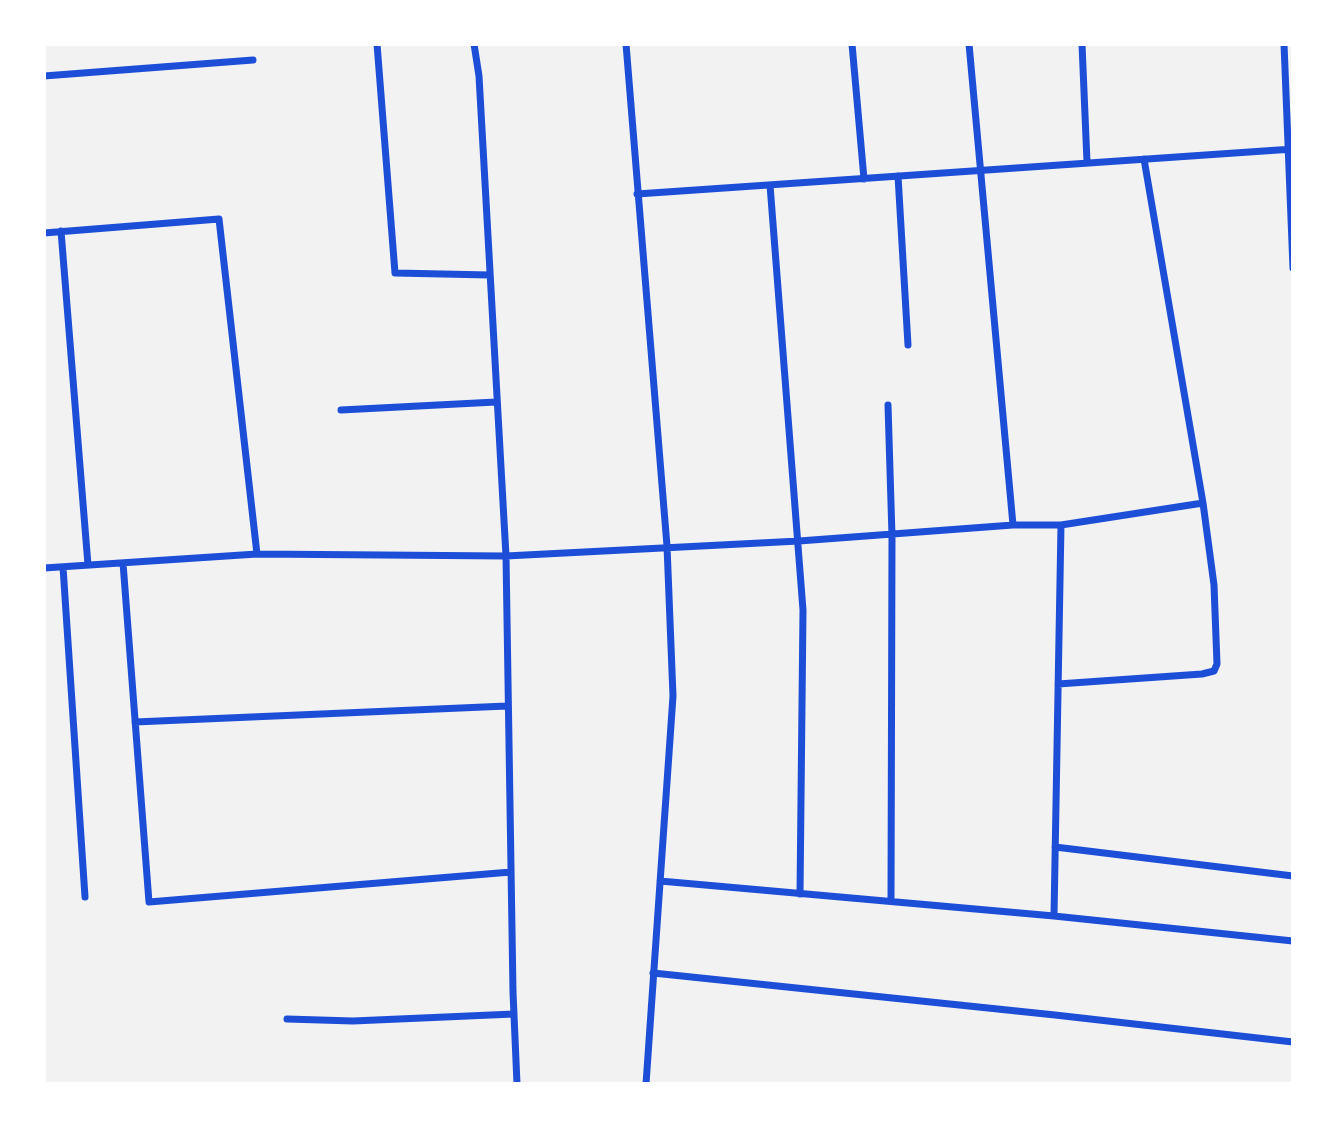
<!DOCTYPE html>
<style>
body{margin:0}
#map{position:relative;width:1337px;height:1128px;overflow:hidden;background:#f2f2f2;font-family:Montserrat,sans-serif}
canvas{display:block}
.frame{position:absolute;inset:0;border:46px solid #fff;pointer-events:none}
</style>
<div id="map">
<canvas width="1337" height="1128"></canvas>
<div class="frame"></div>
</div>
<script>
const context = document.querySelector('canvas').getContext('2d');
context.lineJoin = 'round';
function poly(rows) {
  const path = new Path2D();
  for (const r of rows) {
    path.moveTo(r[0], r[1]);
    for (let i = 2; i < r.length; i += 2) path.lineTo(r[i], r[i + 1]);
  }
  return path;
}
function trace(path, color, width, dash) {
  context.strokeStyle = color;
  context.lineWidth = width;
  context.lineCap = dash ? 'butt' : 'round';
  context.setLineDash(dash || []);
  context.stroke(path);
}
const minor = poly([
 [377,44,395,273,490,275],
 [474,44,479,76,506,556,513,992,517,1084],
 [626,44,667,546,673,696,646,1084],
 [852,44,864,179],
 [969,44,1013,525],
 [1082,44,1087,162],
 [1284,44,1293,268],
 [44,76,253,60],
 [898,176,908,345],
 [770,185,803,610,800,894],
 [637,194,1293,149],
 [61,231,88,565],
 [44,233,219,219,257,554],
 [888,405,892,536,891,901],
 [341,410,496,402],
 [123,563,149,902,511,872],
 [63,567,85,897],
 [44,568,257,554,506,556,799,541,1013,525,1061,525,1203,503,1144,159],
 [1058,684,1202,674,1214,671,1217,664,1214,585,1203,503],
 [135,722,507,706],
 [1055,847,1293,876],
 [660,881,1054,916,1293,941],
 [1054,916,1061,525],
 [653,973,1055,1015,1293,1042],
 [287,1019,353,1021,514,1014]
]);
trace(minor, '#1d4ed8', 7);
</script>
